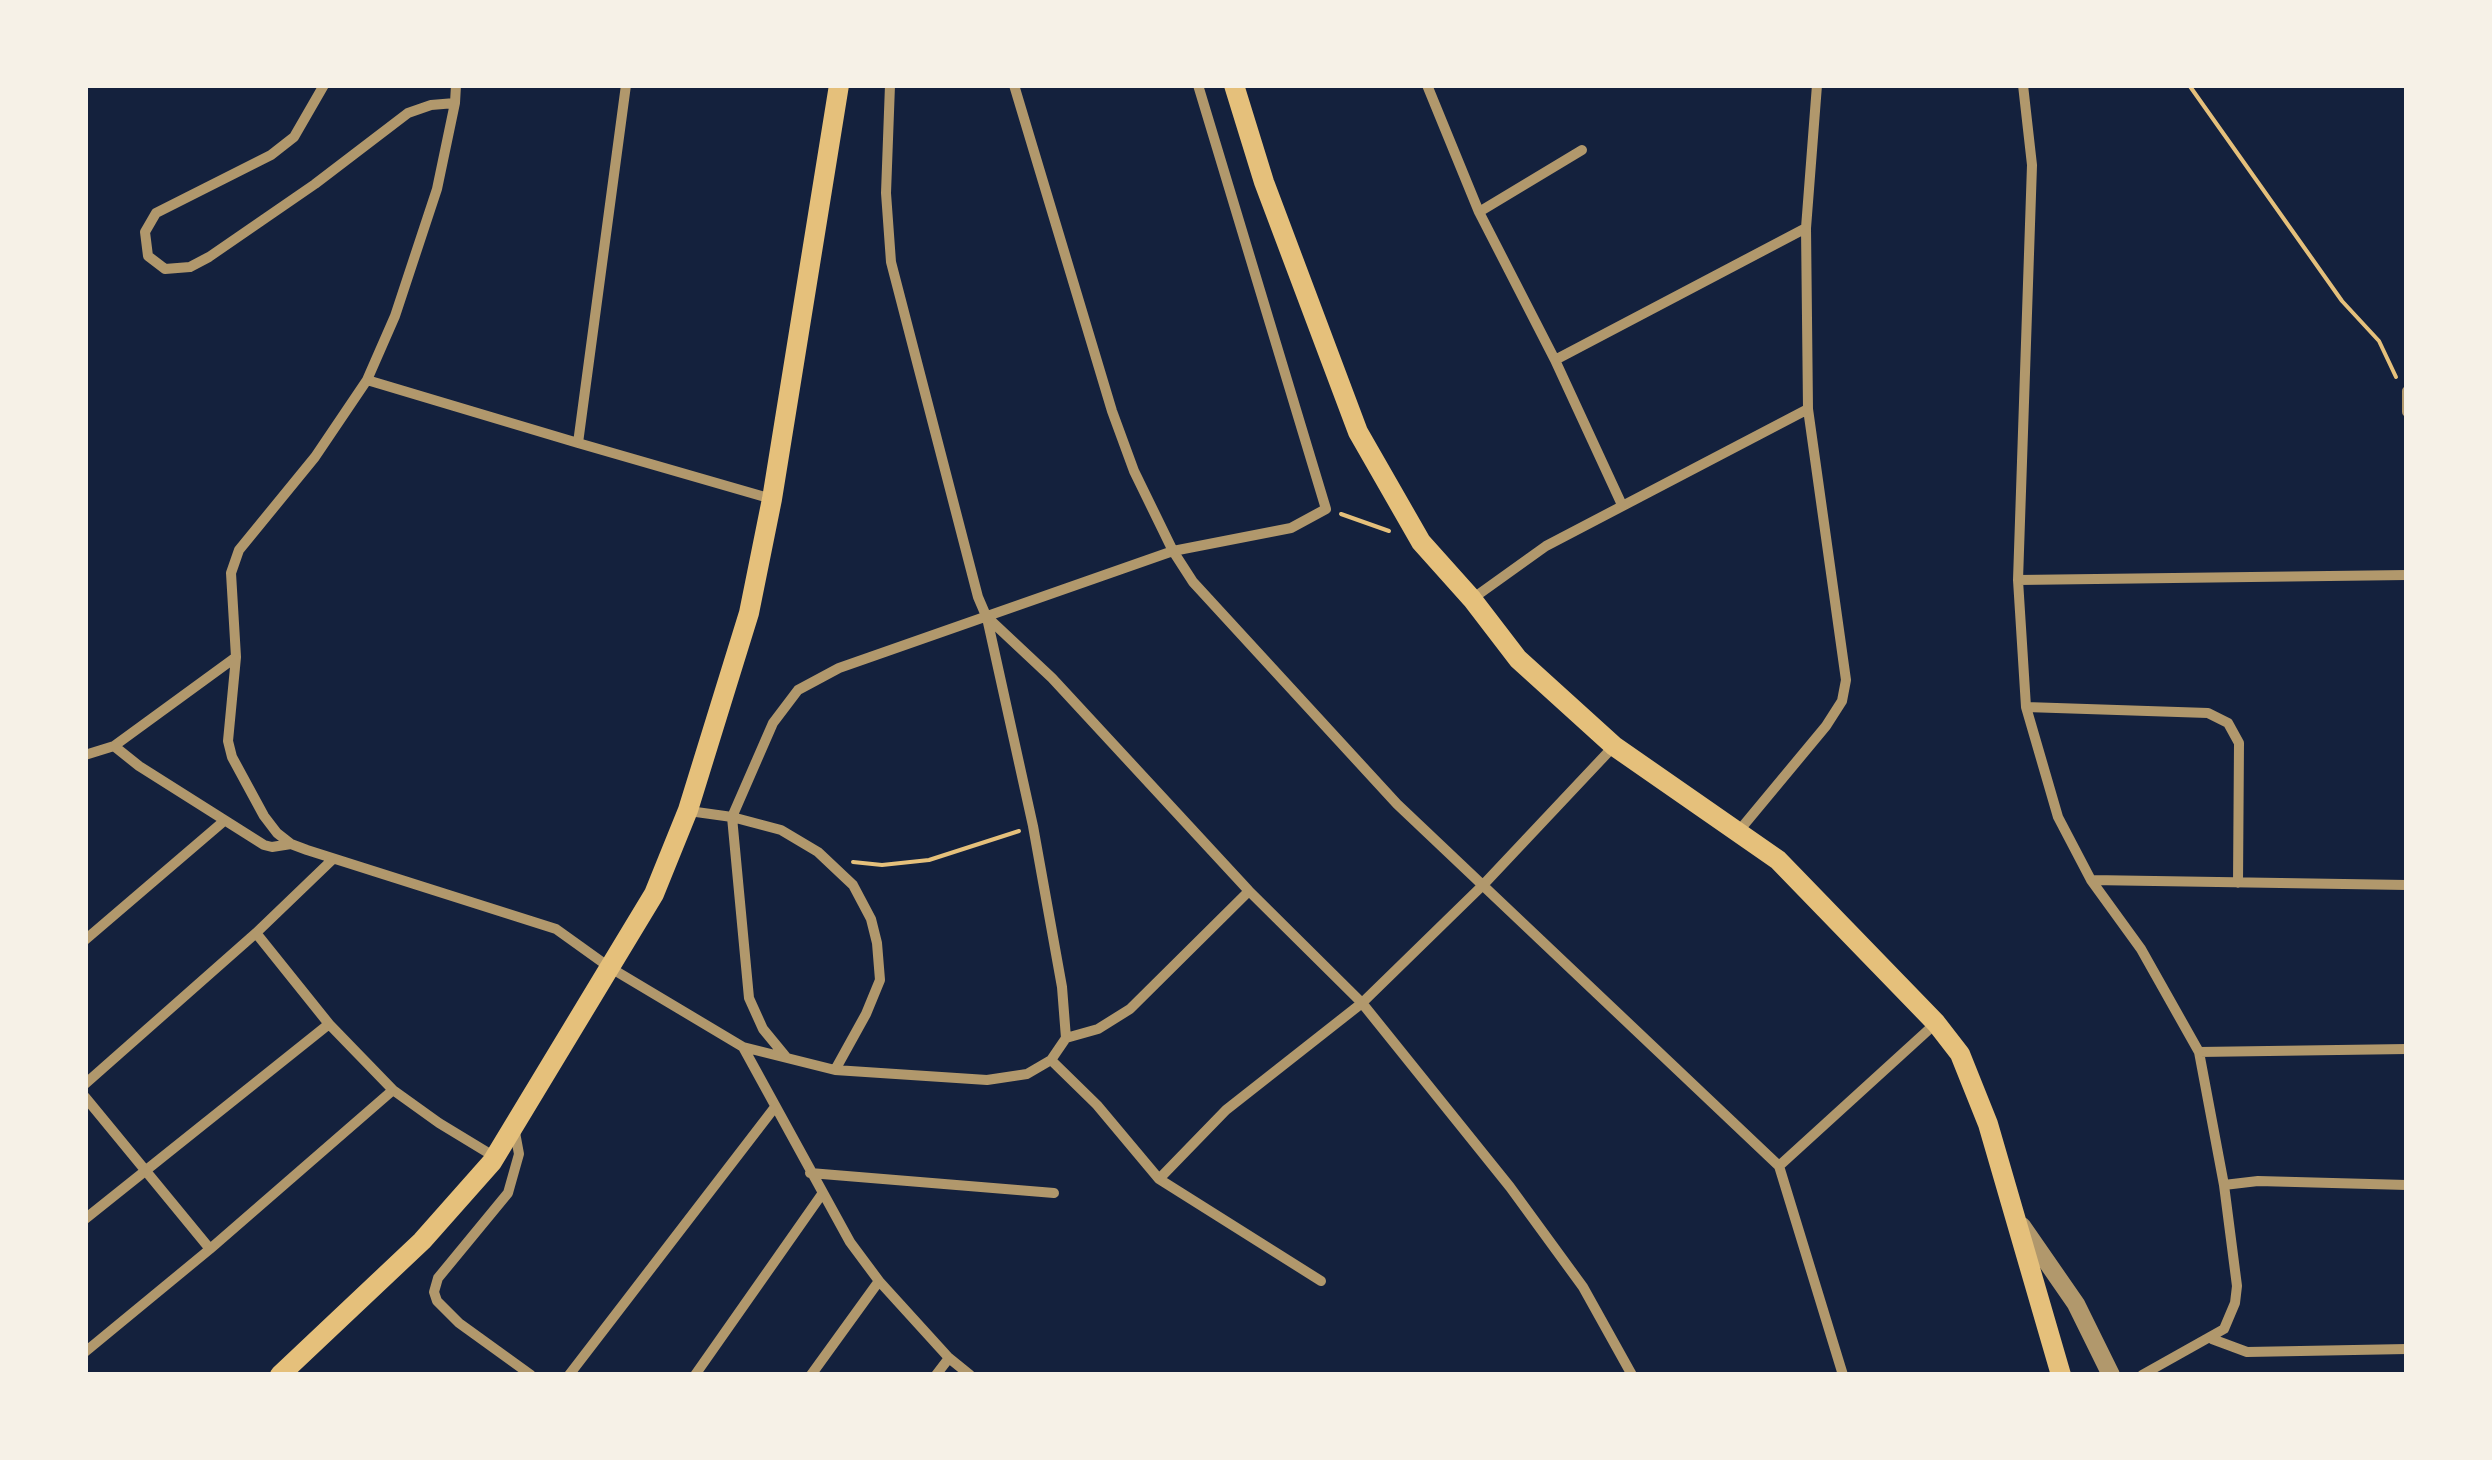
<!DOCTYPE html>
<style>
body{margin:0}
#map{position:relative;width:2492px;height:1460px;overflow:hidden;background:#14213d;font-family:"Exo 2",sans-serif}
canvas{display:block}
.frame{position:absolute;inset:0;border:88px solid #f6f1e7;pointer-events:none}
</style>
<div id="map">
<canvas width="2492" height="1460"></canvas>
<div class="frame"></div>
</div>
<script>
const context = document.querySelector('canvas').getContext('2d');
context.lineJoin = 'round';
function poly(rows) {
  const path = new Path2D();
  for (const r of rows) {
    path.moveTo(r[0], r[1]);
    for (let i = 2; i < r.length; i += 2) path.lineTo(r[i], r[i + 1]);
  }
  return path;
}
function trace(path, color, width, dash) {
  context.strokeStyle = color;
  context.lineWidth = width;
  context.lineCap = dash ? 'butt' : 'round';
  context.setLineDash(dash || []);
  context.stroke(path);
}
const path = poly([
 [2189,85,2342,301,2379,341,2396,377],
 [1341,514,1389,531],
 [853,862,882,865,929,860,1019,831]
]);
const minor = poly([
 [324,85,294,137,271,155,156,213,145,232,148,256,165,269,190,267,209,257,315,184,408,113,431,105,455,103,437,189,395,316,367,380,315,457,239,550,231,573,236,657,228,741,232,757,264,816,277,833,291,844,307,850,556,929,609,967,743,1047,835,1070,987,1080,1027,1074,1051,1060,1066,1038,1062,987,1033,826,987,618,978,597,891,262,886,193,890,85],
 [626,85,578,443,772,499],
 [1014,85,1112,411,1134,471,1173,551,1193,582,1397,804,1779,1166,1843,1375],
 [1427,85,1479,212,1555,360,1622,505],
 [2023,85,2032,165,2018,580,2026,707,2058,817,2091,880,2141,949,2199,1052,2224,1185,2237,1286,2235,1303,2224,1329,2142,1375],
 [455,103,456,85],
 [1479,212,1582,150],
 [1555,360,1806,228],
 [367,380,578,443],
 [2407,391,2407,412],
 [2018,580,2407,575],
 [1472,599,1546,546,1808,409],
 [988,618,1052,678,1249,891,1362,1003,1510,1187,1583,1287,1632,1375],
 [2026,707,2208,713,2228,723,2239,743,2238,883],
 [114,746,139,766,264,845,272,847,291,844],
 [85,755,114,746,236,657],
 [689,811,732,817,773,723,798,690,839,668,1173,551,1291,528,1326,509,1198,85],
 [1738,832,1826,726,1842,701,1846,680,1808,409,1806,228,1817,85],
 [2091,880,2407,885],
 [256,933,329,1024],
 [85,940,224,821],
 [1066,1038,1098,1029,1130,1009,1249,891],
 [743,1047,850,1242,879,1281,949,1358,970,1375],
 [2199,1052,2407,1049],
 [786,1057,763,1029,749,998,732,817,781,830,818,852,853,885,871,919,877,943,880,980,866,1014,835,1070],
 [1051,1060,1097,1105,1159,1179,1321,1281],
 [85,1084,256,933,333,859],
 [85,1097,210,1249],
 [514,1127,519,1154,508,1193,438,1278,434,1292,437,1301,459,1323,531,1375],
 [1779,1166,1936,1023],
 [810,1173,1054,1193],
 [1159,1179,1226,1110,1362,1003,1484,884,1613,747],
 [2224,1185,2258,1181,2407,1185],
 [85,1219,329,1024,393,1090,439,1123,495,1157],
 [2212,1339,2247,1352,2407,1349],
 [85,1352,210,1249,393,1090],
 [569,1375,775,1107],
 [695,1375,822,1194],
 [811,1375,879,1281],
 [936,1375,949,1358]
]);
const tertiary = poly([
 [2022,1226,2076,1304,2111,1375]
]);
const primary = poly([
 [1234,85,1264,182,1358,432,1421,542,1472,599,1518,659,1614,746,1778,860,1936,1023,1960,1054,1988,1124,2061,1375],
 [280,1375,422,1241,492,1162,654,894,688,810,749,613,772,499,839,85]
]);
trace(path, '#e5c07b', 4);
trace(minor, '#b1986c', 10);
trace(tertiary, '#b1986c', 18);
trace(primary, '#e5c07b', 20);
</script>
